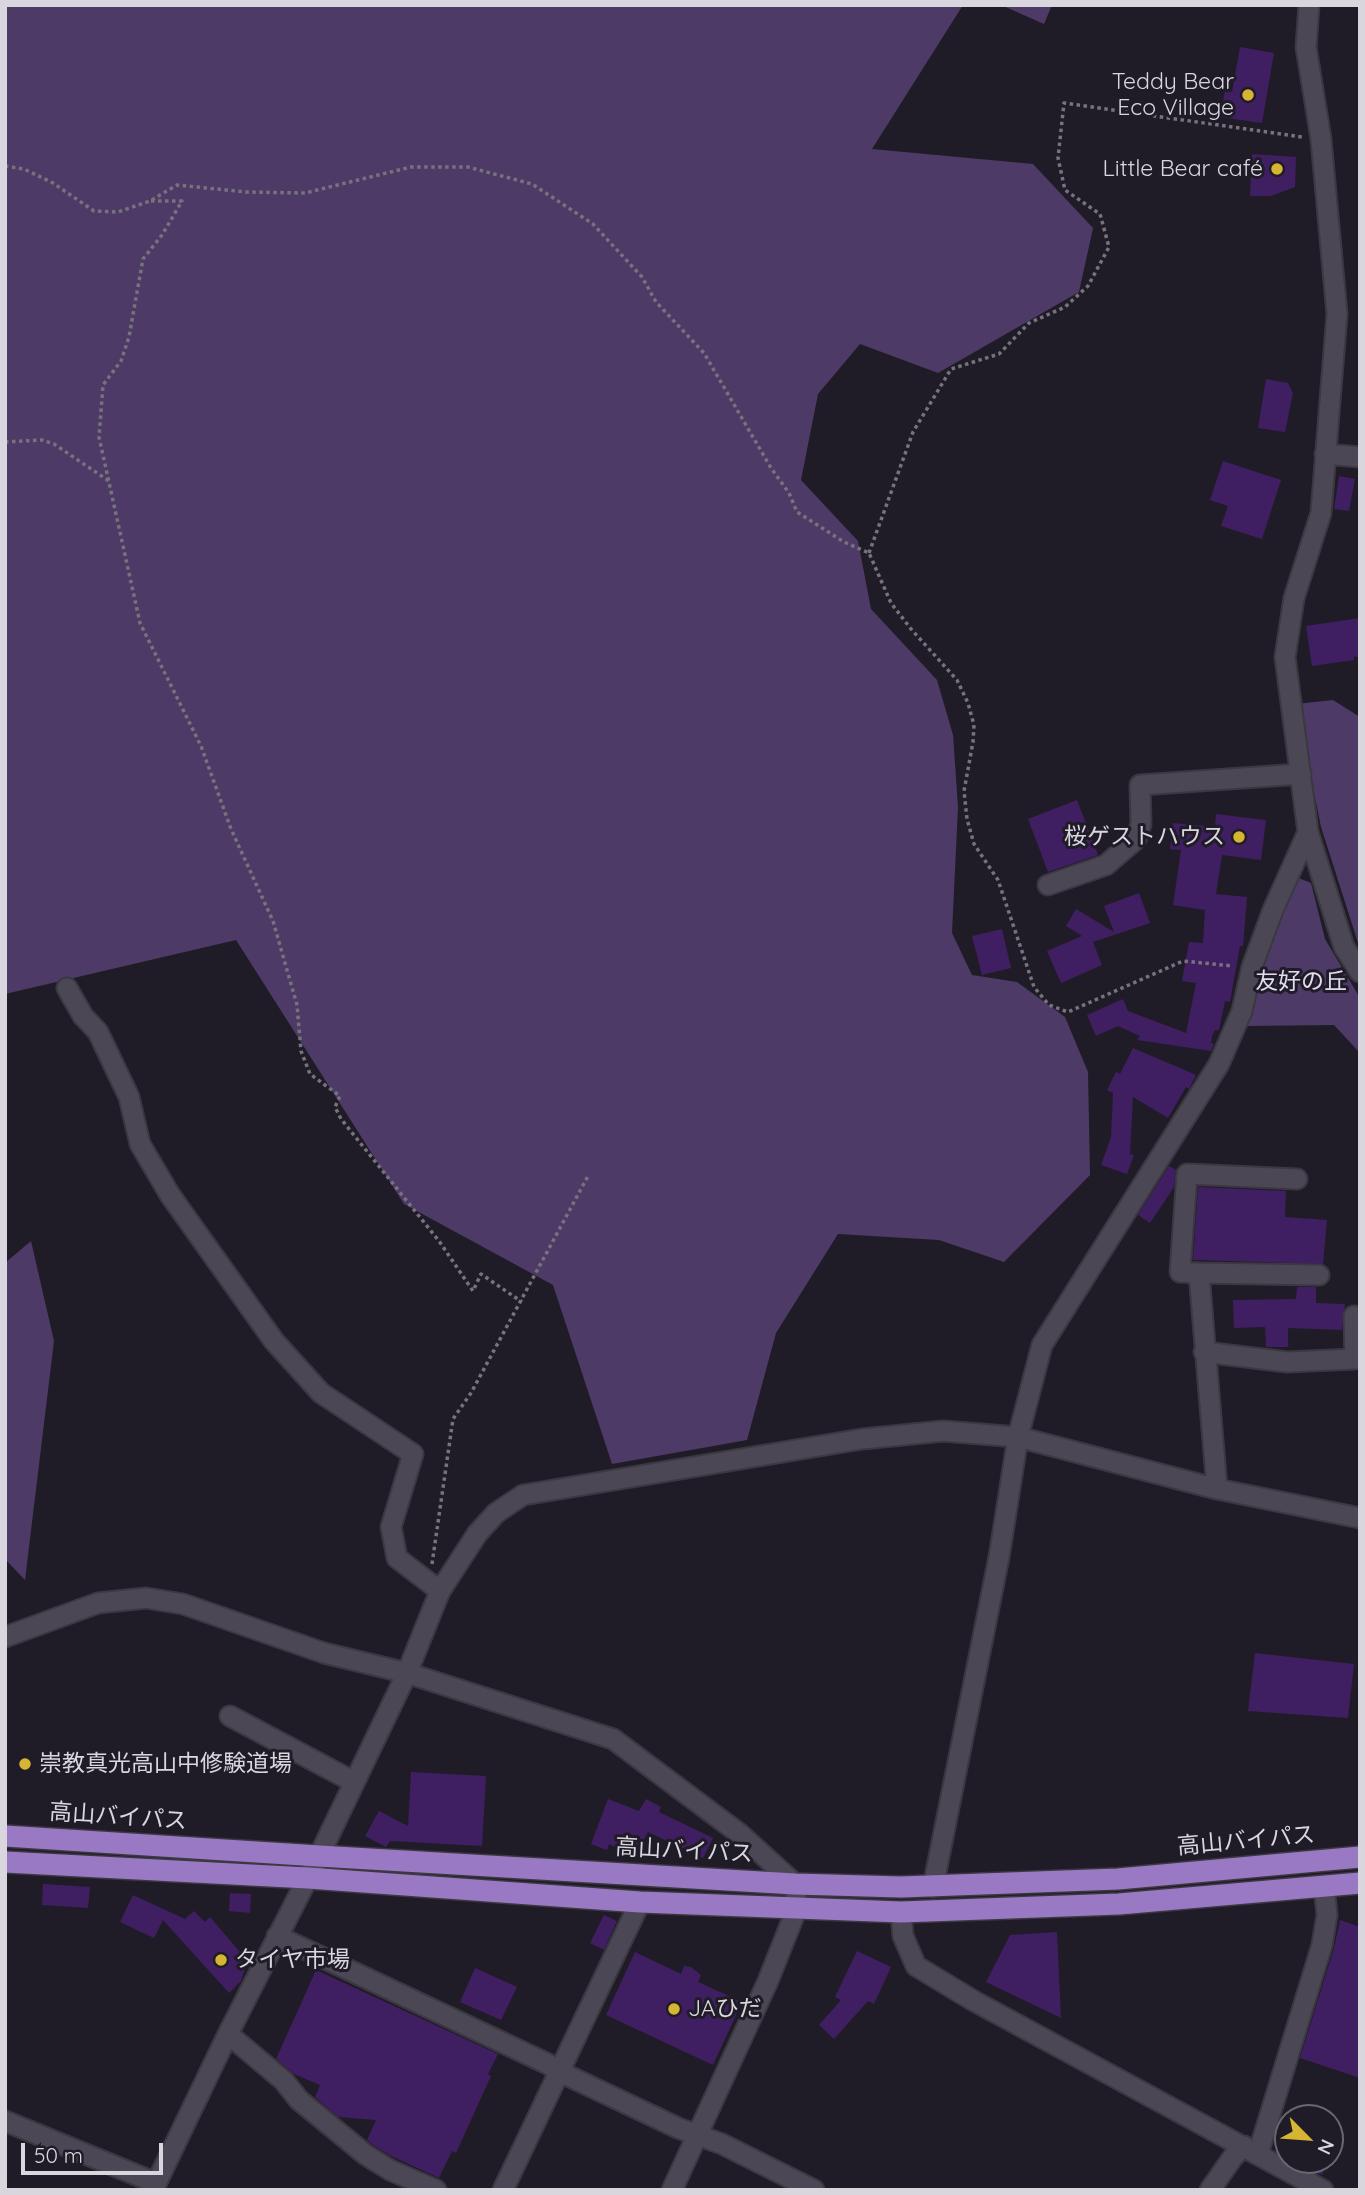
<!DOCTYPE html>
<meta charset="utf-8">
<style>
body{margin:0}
#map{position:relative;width:1365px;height:2195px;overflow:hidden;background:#201c27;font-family:Quicksand,sans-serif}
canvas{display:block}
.frame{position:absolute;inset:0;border:7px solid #d9d6de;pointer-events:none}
.north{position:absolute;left:1274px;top:2104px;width:70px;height:70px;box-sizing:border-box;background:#201c27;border:2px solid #6a6670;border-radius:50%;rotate:115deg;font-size:19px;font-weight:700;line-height:28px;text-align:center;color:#d9d6de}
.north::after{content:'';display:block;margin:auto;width:24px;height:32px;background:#d6b534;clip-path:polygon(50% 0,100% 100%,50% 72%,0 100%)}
.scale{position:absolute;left:21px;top:2143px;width:142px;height:32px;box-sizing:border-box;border:4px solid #d9d6de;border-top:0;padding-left:9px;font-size:21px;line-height:24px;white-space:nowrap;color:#d9d6de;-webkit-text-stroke:5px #201c27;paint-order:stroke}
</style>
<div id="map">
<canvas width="1365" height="2195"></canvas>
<div class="frame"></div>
<div class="north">N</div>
<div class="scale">50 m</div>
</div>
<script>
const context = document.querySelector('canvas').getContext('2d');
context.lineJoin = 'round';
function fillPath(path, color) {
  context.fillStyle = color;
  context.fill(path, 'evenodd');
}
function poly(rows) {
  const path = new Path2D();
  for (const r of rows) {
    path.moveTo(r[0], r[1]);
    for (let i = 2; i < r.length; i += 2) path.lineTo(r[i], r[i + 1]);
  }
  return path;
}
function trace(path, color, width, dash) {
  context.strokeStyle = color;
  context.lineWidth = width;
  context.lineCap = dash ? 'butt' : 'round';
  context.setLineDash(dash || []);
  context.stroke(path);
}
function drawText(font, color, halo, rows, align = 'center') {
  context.font = font + ' Quicksand,"Noto Sans JP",sans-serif';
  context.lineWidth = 6;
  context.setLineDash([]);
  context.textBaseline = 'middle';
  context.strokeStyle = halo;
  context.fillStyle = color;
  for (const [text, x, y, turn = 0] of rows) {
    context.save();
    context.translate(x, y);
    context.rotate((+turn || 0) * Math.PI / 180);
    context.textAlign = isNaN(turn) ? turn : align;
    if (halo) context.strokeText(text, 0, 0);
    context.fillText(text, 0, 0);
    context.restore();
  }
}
const green = poly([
 [5,5,963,5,872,149,1033,164,1093,228,1079,292,938,373,860,344,818,394,801,480,858,541,871,609,937,680,953,735,958,807,952,933,972,975,1017,982,1065,1017,1088,1072,1090,1175,1004,1262,939,1240,838,1234,776,1333,747,1440,612,1464,553,1285,404,1204,236,940,5,994],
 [1001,5,1052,5,1044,24],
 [1333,700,1360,717,1360,949,1321,827,1296,704],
 [1296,877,1311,883,1325,939,1360,998,1360,1053,1334,1025,1246,1026,1261,963],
 [31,1241,54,1341,25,1580,5,1559,5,1263]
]);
const building = poly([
 [1240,47,1274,53,1262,123,1220,117,1225,91,1232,92],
 [1252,154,1296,157,1295,187,1271,196,1250,196],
 [1266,379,1288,383,1293,393,1285,432,1258,428],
 [1223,461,1281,480,1262,539,1221,526,1228,506,1210,500],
 [1339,476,1355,479,1349,511,1334,509],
 [1360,618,1360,658,1354,656,1354,660,1312,666,1306,626],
 [1077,800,1098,855,1048,872,1028,819],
 [1216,814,1266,820,1261,860,1222,855,1216,894,1247,897,1243,946,1240,946,1230,1002,1225,1001,1219,1030,1215,1030,1212,1036,1211,1043,1214,1044,1211,1051,1137,1040,1140,1036,1118,1026,1096,1036,1087,1015,1123,999,1128,1011,1186,1033,1196,983,1182,981,1189,942,1203,943,1205,910,1173,905,1181,850,1170,849,1173,823,1215,827],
 [1139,893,1150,923,1093,942,1102,965,1061,983,1047,951,1082,936,1066,926,1076,909,1114,932,1104,906],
 [1002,929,1011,968,982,975,972,936],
 [1133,1048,1196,1075,1189,1089,1186,1087,1168,1118,1133,1097,1130,1154,1134,1155,1127,1174,1101,1165,1111,1137,1113,1093,1107,1090,1116,1072,1120,1074],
 [1169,1166,1176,1170,1174,1187,1150,1223,1138,1215],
 [1198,1187,1286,1191,1285,1217,1327,1220,1323,1264,1193,1260],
 [1297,1287,1316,1287,1316,1303,1345,1304,1342,1330,1288,1328,1288,1347,1266,1347,1265,1327,1234,1328,1233,1300,1296,1299],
 [1255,1653,1354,1664,1348,1718,1248,1711],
 [411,1772,486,1776,482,1846,390,1841,386,1847,365,1836,379,1811,408,1826],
 [608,1799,639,1811,646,1799,661,1807,659,1812,713,1838,703,1858,648,1832,634,1858,609,1844,607,1850,591,1844],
 [43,1884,90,1887,88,1908,42,1905],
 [230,1893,251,1894,250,1913,229,1911],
 [133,1895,185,1919,194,1911,205,1922,210,1917,246,1959,240,1963,245,1968,241,1981,229,1993,163,1920,154,1938,120,1922],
 [604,1915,617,1921,604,1950,590,1943],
 [1340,1920,1360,1927,1360,2078,1300,2058,1334,1948],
 [1057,1932,1061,2018,986,1982,1010,1935],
 [857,1951,891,1967,874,2004,868,2001,834,2039,819,2025,841,2000,835,1997],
 [635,1952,681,1974,684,1966,691,1967,701,1975,698,1982,742,2002,713,2065,606,2015],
 [475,1968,517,1987,501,2020,460,2002],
 [316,1970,498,2054,488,2074,491,2076,456,2153,452,2151,439,2178,389,2155,373,2145,367,2140,376,2120,338,2117,315,2097,320,2085,294,2074,276,2059],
 [1313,2160,1328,2160,1322,2175,1309,2169]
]);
const path = poly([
 [5,166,24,169,53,183,94,211,118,212,150,201,177,185,246,192,305,193,411,167,468,167,532,184,593,224,642,277,656,302,704,353,771,468,789,493,797,512,844,542,869,553,891,603,911,629,957,680,968,703,974,725,973,742,964,791,967,819,974,844,998,880,1034,987,1049,1005,1068,1012,1183,961,1233,966],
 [151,201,182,201,162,235,143,259,129,337,121,361,103,385,99,437,140,623,201,746,231,829,273,921,297,1005,301,1051,310,1074,340,1096,335,1107,341,1119,439,1241,473,1291,481,1274,522,1302],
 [5,442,42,440,54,444,109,481],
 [869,553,913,432,951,369,999,354,1029,323,1065,307,1088,286,1109,247,1100,214,1065,190,1058,158,1064,103,1302,137],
 [432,1564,453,1419,471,1393,588,1176]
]);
const minor = poly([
 [1309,5,1306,47,1321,139,1337,314,1321,513,1294,598,1285,657,1308,832,1344,947,1360,972],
 [1325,454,1360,457],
 [1048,885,1106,865,1136,839,1141,824,1140,785,1301,774],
 [67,988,83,1016,98,1032,129,1097,140,1144,170,1195,274,1341,321,1393,413,1454,391,1527,397,1558,440,1591],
 [1199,1273,1180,1272,1187,1174,1297,1179],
 [1204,1352,1287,1362,1355,1359,1354,1316],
 [1217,1489,1199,1273,1319,1275],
 [5,1637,98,1603,146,1598,183,1604,324,1653,407,1673,613,1739,740,1834,795,1884,797,1908,768,1981,672,2190],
 [230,1716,354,1782],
 [933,1887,999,1557,1018,1437,1042,1345,1219,1064,1242,1011,1252,967,1273,910,1308,832],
 [901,1912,903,1936,916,1966,974,2001,1323,2190],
 [277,1936,548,2064,560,2072,678,2128,722,2144,814,2190],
 [228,2034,284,2081,299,2100,366,2155,390,2170,436,2190],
 [5,2121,156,2183],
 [1258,2154,1322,1945,1327,1915,1324,1886],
 [153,2190,228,2034,319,1856,407,1673,440,1591,477,1534,496,1513,523,1495,862,1439,943,1431,1018,1437,1217,1489,1360,1518],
 [503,2190,640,1902],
 [1210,2190,1233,2157,1244,2146]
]);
const highway = poly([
 [5,1836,319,1856,795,1884,901,1887,1118,1879,1360,1857],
 [5,1862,308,1878,640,1902,901,1912,1119,1904,1360,1883]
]);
const markers = [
 [1248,95,7,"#d6b534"],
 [1277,169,7,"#d6b534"],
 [1239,837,7,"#d6b534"],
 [25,1764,7,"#d6b534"],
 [221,1960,7,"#d6b534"],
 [674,2009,7,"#d6b534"]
];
const poiNames = [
 ["Teddy Bear",1234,82],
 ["Eco Village",1234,108],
 ["Little Bear café",1263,169],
 ["桜ゲストハウス",1225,837],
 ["崇教真光高山中修験道場",39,1764,"left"],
 ["タイヤ市場",235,1960,"left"],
 ["JAひだ",688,2009,"left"]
];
const parkNames = [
 ["友好の丘",1301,982]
];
const streetNames = [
 ["高山バイパス",118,1817,4],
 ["高山バイパス",1246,1841,-5],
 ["高山バイパス",684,1851,3]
];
fillPath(green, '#4d3a66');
fillPath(building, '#3f1f61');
trace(minor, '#3c3841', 23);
trace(highway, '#3c3841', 24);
trace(path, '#77737d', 3.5, [3.5, 3.5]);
trace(minor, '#4c4754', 19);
trace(highway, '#9979c3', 21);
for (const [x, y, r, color] of markers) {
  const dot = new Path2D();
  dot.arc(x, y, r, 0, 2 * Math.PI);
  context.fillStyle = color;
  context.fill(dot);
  trace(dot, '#201c27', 2.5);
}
drawText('23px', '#d9d6de', '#201c27', poiNames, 'right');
drawText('23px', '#e3dbef', '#201c27', parkNames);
drawText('23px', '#d9d6de', '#201c27', streetNames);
</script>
